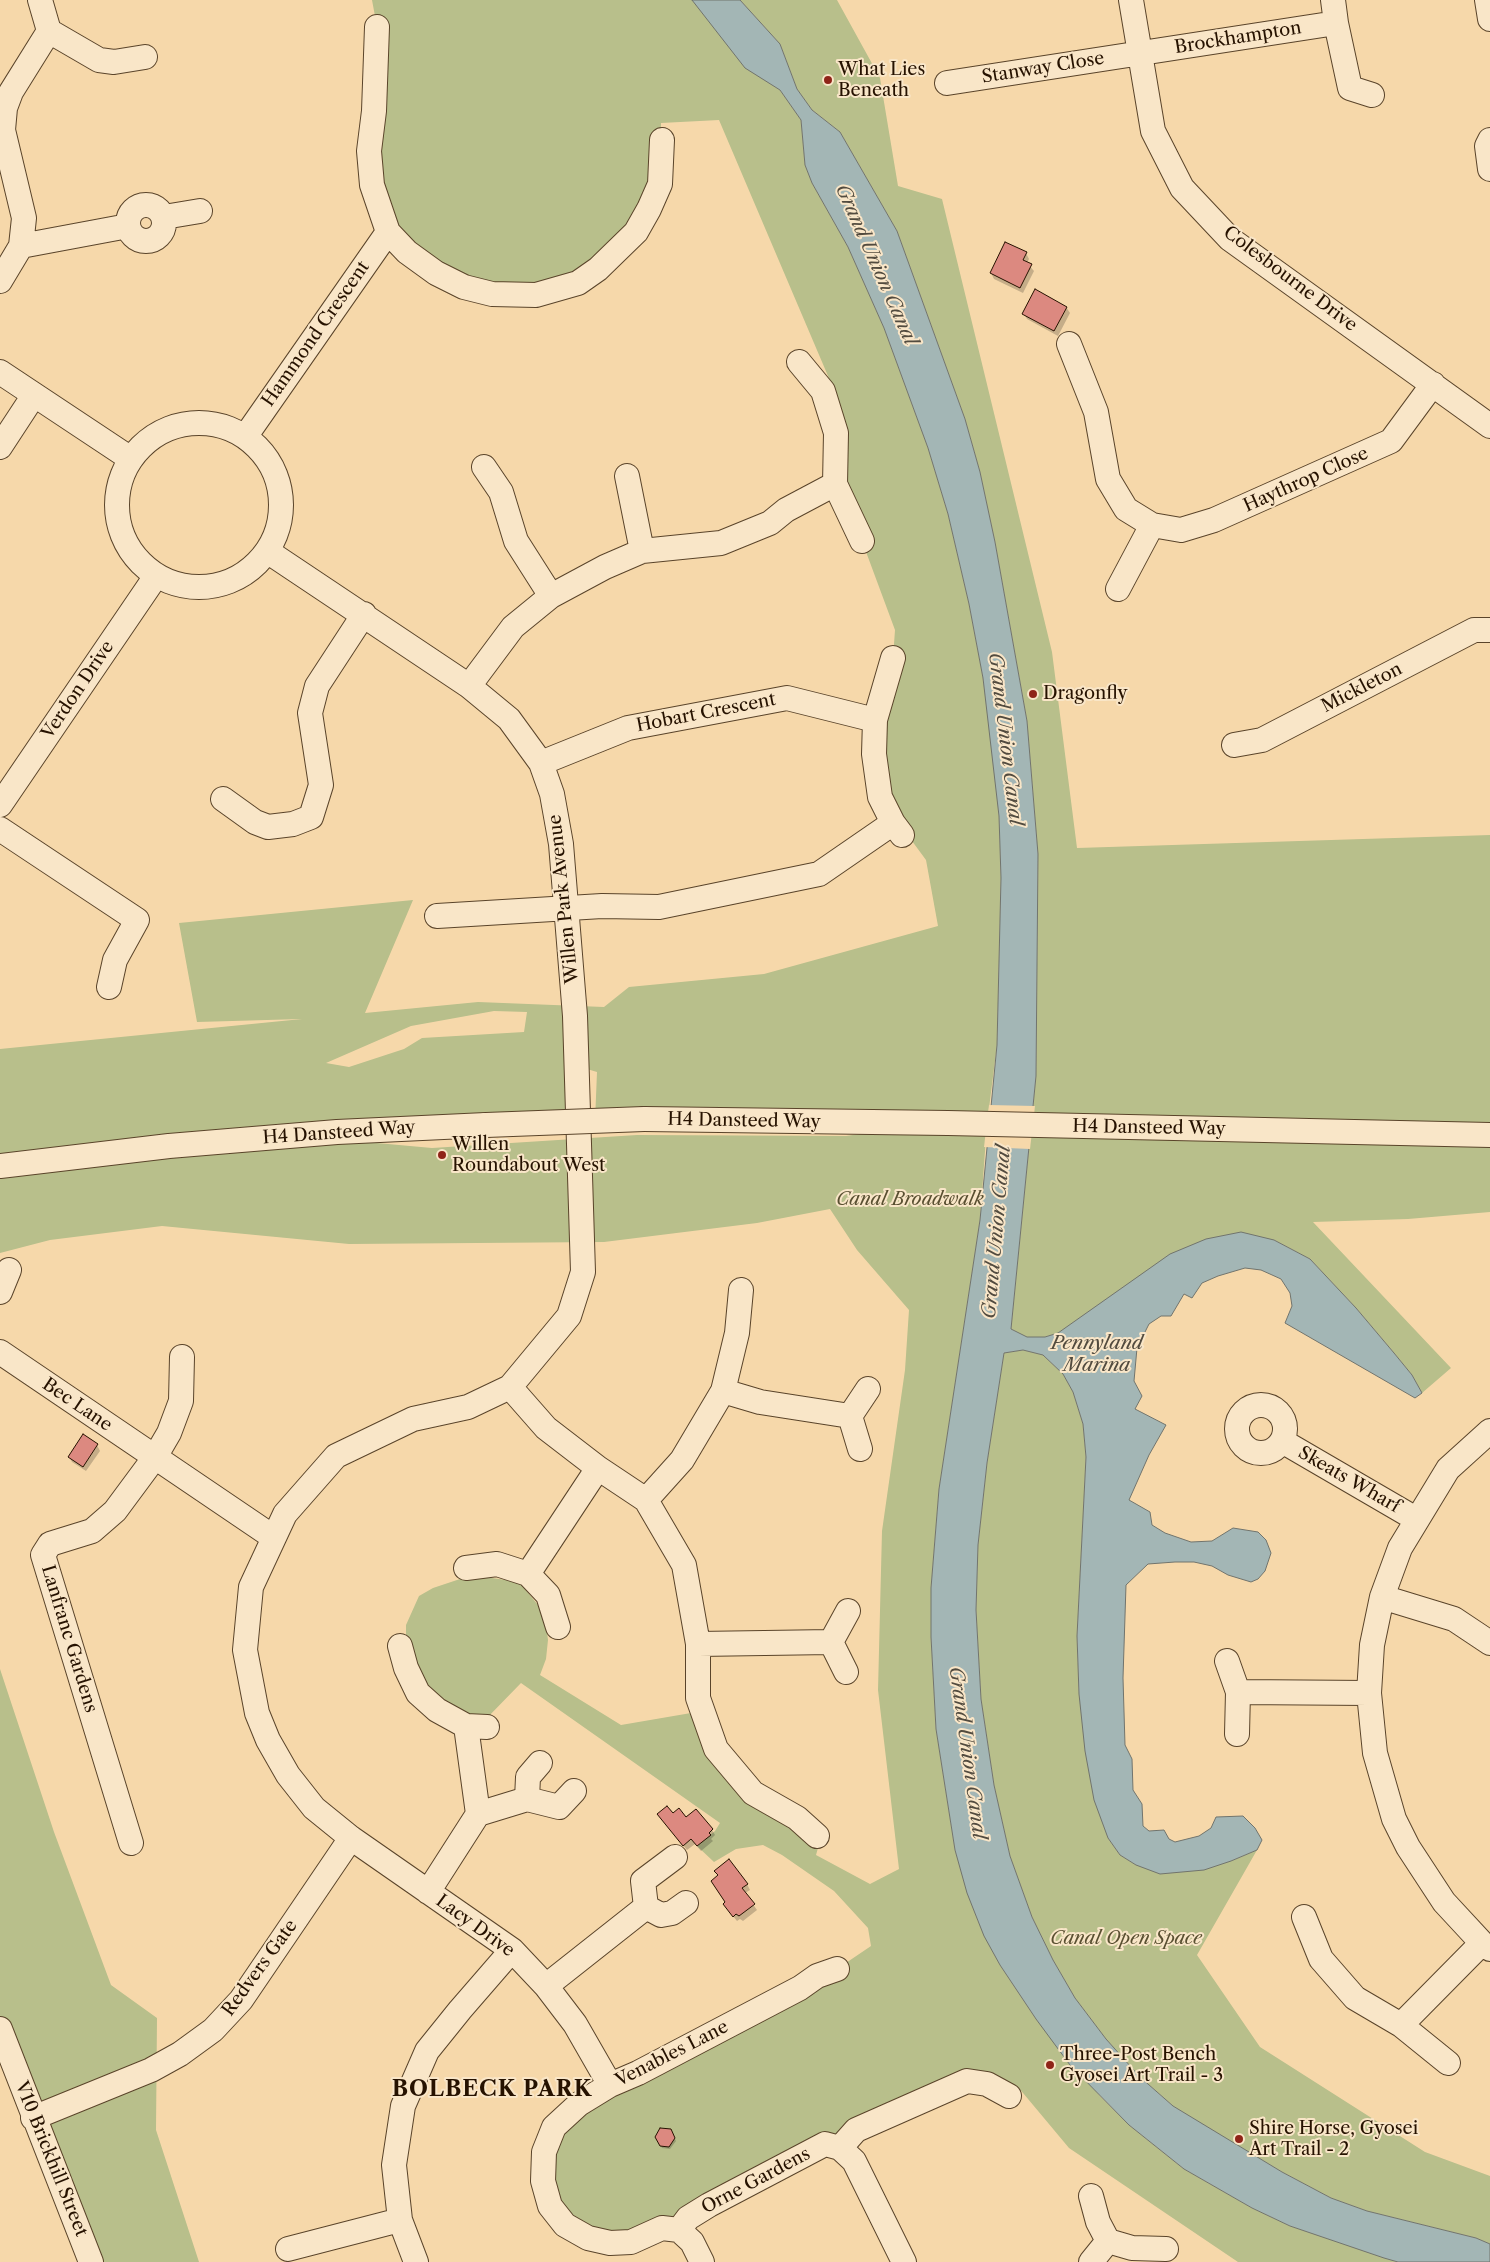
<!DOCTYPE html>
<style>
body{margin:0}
canvas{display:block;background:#f6d8aa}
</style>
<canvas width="1490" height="2262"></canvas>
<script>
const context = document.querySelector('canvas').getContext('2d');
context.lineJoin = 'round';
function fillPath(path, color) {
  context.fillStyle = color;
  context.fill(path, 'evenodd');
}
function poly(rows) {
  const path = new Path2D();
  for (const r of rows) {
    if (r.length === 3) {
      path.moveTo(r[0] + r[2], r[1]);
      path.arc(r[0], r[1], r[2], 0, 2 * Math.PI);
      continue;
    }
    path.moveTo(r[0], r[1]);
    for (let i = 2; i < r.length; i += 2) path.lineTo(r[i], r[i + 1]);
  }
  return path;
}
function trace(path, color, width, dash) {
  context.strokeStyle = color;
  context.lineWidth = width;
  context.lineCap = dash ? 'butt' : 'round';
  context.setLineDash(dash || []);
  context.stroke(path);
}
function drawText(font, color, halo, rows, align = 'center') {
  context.font = font + ' "Libre Caslon Text",serif';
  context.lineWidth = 4;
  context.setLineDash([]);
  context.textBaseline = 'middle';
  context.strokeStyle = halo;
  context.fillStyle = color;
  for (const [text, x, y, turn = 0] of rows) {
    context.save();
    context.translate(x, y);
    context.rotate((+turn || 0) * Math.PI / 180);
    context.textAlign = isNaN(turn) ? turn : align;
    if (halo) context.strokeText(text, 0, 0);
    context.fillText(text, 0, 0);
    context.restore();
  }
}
const green = poly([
 [372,0,692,0,769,82,780,90,801,120,805,164,812,183,848,247,884,328,928,448,948,514,969,604,983,678,995,765,999,816,1001,878,997,1045,987,1124,980,1220,939,1489,931,1588,931,1637,936,1729,955,1850,978,1921,1000,1965,1036,2019,1100,2096,1129,2125,1184,2169,1252,2208,1290,2226,1398,2262,1238,2262,1069,2148,1018,2087,1009,2096,987,2084,709,2205,610,2243,550,2206,554,2127,837,1969,871,1946,868,1928,834,1891,782,1855,763,1845,736,1849,714,1862,697,1846,715,1831,720,1823,521,1683,486,1719,439,1706,406,1650,406,1625,419,1596,433,1588,463,1578,478,1576,513,1581,521,1584,538,1605,546,1624,548,1640,546,1659,540,1675,621,1725,691,1713,818,1848,816,1855,870,1884,899,1869,878,1690,882,1531,905,1370,909,1310,857,1250,830,1209,757,1223,604,1242,349,1244,162,1226,50,1240,0,1253,0,1175,160,1157,366,1142,432,1148,637,1135,846,1136,934,1123,595,1121,597,1072,577,1066,577,1122,0,1166,0,1049,302,1019,197,1022,179,923,413,900,365,1013,478,1002,604,1007,629,987,764,974,938,926,926,860,912,841,903,836,874,754,893,658,895,630,862,541,835,484,831,383,719,120,661,123,660,184,598,269,492,294,407,252,372,185,377,27],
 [494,1011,527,1012,524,1032,422,1038,404,1049,349,1067,326,1063,411,1026],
 [740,0,837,0,880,78,898,186,942,199,1052,652,1077,848,1490,835,1490,1212,1408,1219,1313,1222,1451,1368,1422,1393,1412,1375,1394,1353,1356,1308,1310,1259,1274,1240,1082,1317,1058,1333,1045,1337,1026,1337,1011,1329,1036,1076,1038,855,1027,721,995,542,980,472,965,419,897,231,840,132,812,110,797,89,780,44],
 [1023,1350,1043,1355,1063,1374,1073,1392,1083,1424,1086,1457,1077,1636,1079,1694,1108,1838,1120,1855,1136,1865,1231,1861,1257,1850,1197,1955,1260,2047,1425,2152,1490,2176,1490,2244,1476,2238,1367,2211,1331,2198,1282,2172,1201,2124,1173,2106,1140,2077,1106,2039,1075,1998,1053,1960,1032,1917,1010,1856,994,1785,981,1699,976,1610,978,1545,987,1463,1004,1353],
 [0,1669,54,1832,111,1985,157,2018,156,2130,199,2262,91,2262,0,2029]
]);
const water = poly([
 [692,0,740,0,780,44,797,89,812,110,840,132,897,231,965,419,980,472,995,542,1027,721,1038,854,1036,1076,1011,1329,1027,1337,1045,1337,1058,1333,1170,1254,1206,1239,1241,1232,1274,1240,1310,1259,1356,1308,1394,1353,1412,1375,1422,1393,1415,1398,1285,1323,1292,1306,1290,1293,1281,1279,1261,1270,1245,1268,1218,1276,1202,1283,1192,1298,1184,1294,1171,1316,1161,1316,1149,1324,1137,1348,1134,1381,1142,1396,1135,1409,1166,1425,1149,1455,1129,1500,1150,1512,1152,1525,1165,1533,1191,1542,1212,1541,1233,1528,1258,1532,1266,1540,1271,1553,1265,1571,1258,1579,1251,1582,1228,1575,1212,1566,1194,1562,1175,1562,1148,1564,1126,1585,1123,1678,1125,1745,1132,1759,1133,1790,1142,1804,1143,1826,1149,1831,1164,1830,1169,1839,1175,1842,1199,1836,1211,1828,1216,1817,1243,1816,1255,1828,1262,1840,1257,1850,1231,1861,1204,1870,1160,1874,1136,1865,1120,1855,1108,1838,1094,1800,1085,1751,1079,1694,1077,1636,1086,1457,1083,1424,1073,1392,1063,1374,1043,1355,1023,1350,1004,1353,987,1463,978,1545,976,1610,981,1699,994,1785,1010,1856,1032,1917,1053,1960,1075,1998,1106,2039,1140,2077,1173,2106,1282,2172,1331,2198,1367,2211,1476,2238,1490,2244,1490,2262,1398,2262,1384,2258,1290,2226,1252,2208,1184,2169,1129,2125,1070,2065,1036,2019,1000,1965,984,1936,967,1893,955,1850,936,1729,931,1637,931,1588,939,1489,980,1220,997,1045,1001,878,999,816,983,678,969,604,948,514,928,448,884,328,848,247,812,183,805,165,801,120,780,90,745,68,692,0]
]);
const pier = poly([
 [989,1105,1035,1106,1030,1149,984,1147]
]);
const shadow = poly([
 [1026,253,1029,259,1027,263,1034,271,1023,293,994,279,991,273],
 [1066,307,1070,313,1058,336,1027,319,1024,314],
 [97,1445,100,1451,86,1471,72,1462,69,1457],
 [673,1815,712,1830,715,1835,711,1839,713,1841,701,1851,695,1844,687,1850,662,1820],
 [747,1884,750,1890,745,1893,757,1910,743,1921,740,1919,737,1921,728,1910,726,1903,716,1887],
 [670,2130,676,2141,670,2149,662,2148,656,2137]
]);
const building = poly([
 [1005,242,1027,252,1023,260,1032,264,1020,288,990,273,1005,242],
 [1035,289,1067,307,1054,331,1022,314,1035,289],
 [83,1434,98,1444,83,1467,68,1457,83,1434],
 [667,1806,673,1813,679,1808,686,1817,696,1809,713,1829,709,1833,711,1835,697,1846,691,1839,683,1846,657,1814,667,1806],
 [729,1859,748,1884,742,1888,755,1904,739,1916,736,1914,733,1917,723,1904,725,1902,711,1881,718,1875,714,1871,729,1859],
 [660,2128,671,2129,675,2138,669,2147,660,2146,655,2137,660,2128]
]);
const minor = poly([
 [40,0,49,31,99,60,114,62,145,57],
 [1131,0,1153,131,1182,188,1230,239,1490,426],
 [1333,0,1336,23,1350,88,1372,95],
 [1487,0,1490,19],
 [377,27,374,111,369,151,372,185,388,232,407,252,436,273,464,287,492,294,536,295,578,283,598,269,636,232,649,209,660,184,662,140],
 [947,83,1336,23],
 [1490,140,1487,146,1490,169],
 [146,223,18],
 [164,217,200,211],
 [21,246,128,226],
 [0,281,21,246,24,218,3,130,5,108,11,92,49,31],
 [1069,344,1096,412,1108,479,1126,509,1152,525,1181,530,1214,520,1391,441,1433,384],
 [799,362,823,391,836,433,835,484,862,541],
 [0,372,131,459],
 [199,505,82],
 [245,437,388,232],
 [0,447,34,395],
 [484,467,501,492,516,541,551,596],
 [627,476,642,551],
 [267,551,469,686,509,719,541,763,552,794,561,844,575,1016,583,1272,569,1316,510,1387,468,1407,413,1419,336,1456,285,1514,251,1587,245,1650,257,1713,268,1740,288,1775,314,1808,351,1838,512,1950,546,1986,575,2024,610,2085],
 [1118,589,1152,525],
 [893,658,875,720,874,754,880,797,893,823,902,835],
 [469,686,513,627,551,596,605,567,642,551,721,543,770,523,786,510,835,484],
 [1234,745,1262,740,1474,630,1490,630],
 [541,763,628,728,787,698,875,720],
 [223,799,255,822,268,827,293,824,311,817,321,785,310,713,317,686,364,614],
 [0,805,156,576],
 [0,829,137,920,115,960,109,987],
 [437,916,602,906,659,907,819,874,893,823],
 [644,1119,948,1123,1490,1135],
 [0,1166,169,1146,337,1132,486,1125],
 [0,1292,9,1270],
 [0,1352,273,1537],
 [510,1387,546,1428,598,1468,646,1500,684,1565,698,1644,698,1698,716,1749,753,1793,797,1818,817,1836],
 [723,1391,760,1402,850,1416],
 [1261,1429,24],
 [1490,1431,1448,1469,1400,1548,1382,1597,1372,1645,1369,1693,1375,1753,1394,1819,1408,1847,1444,1902,1482,1943,1490,1949],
 [1282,1441,1416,1519],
 [860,1449,850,1416,868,1389],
 [646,1500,682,1460,723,1391,737,1333,741,1290],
 [466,1568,497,1564,528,1574,548,1595,558,1627],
 [528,1574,598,1468],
 [1382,1597,1454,1619,1490,1643],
 [698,1644,831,1642],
 [400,1646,406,1668,418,1693,437,1710,466,1726,487,1727],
 [1227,1661,1238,1692],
 [846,1672,831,1642,848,1611],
 [1237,1734,1238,1692,1369,1693],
 [527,1799,528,1777,540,1763],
 [478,1814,527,1799,559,1807,574,1791],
 [131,1843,43,1555,50,1544,92,1531,115,1511,155,1457,169,1433,181,1401,182,1357],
 [675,1857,643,1881,646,1907,661,1915,672,1913,686,1903],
 [428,1892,478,1814,466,1726],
 [1304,1917,1321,1959,1355,1998,1401,2025],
 [546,1986,646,1907],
 [0,2029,91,2262],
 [1448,2063,1401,2025,1482,1943],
 [33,2118,151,2070,180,2054,213,2030,241,2000,351,1838],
 [840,2148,856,2130,967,2081,987,2084,1009,2096],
 [1091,2196,1098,2222,1108,2241,1132,2248,1166,2249],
 [679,2230,662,2228,631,2242,610,2243,588,2238,565,2225,550,2206,543,2181,544,2152,554,2127,579,2104,610,2085,638,2073,800,1988,817,1976,837,1969],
 [679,2230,688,2218,709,2205,825,2144,840,2148,854,2161,904,2262],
 [679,2230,692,2242,702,2262],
 [288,2249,400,2220],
 [416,2262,400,2220,394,2165,403,2106,427,2051,460,2010,512,1950],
 [1091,2262,1108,2241]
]);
const minorBridge = poly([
 [486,1125,644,1119]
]);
const markers = [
 [828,80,5,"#8f2418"],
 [1033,694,5,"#8f2418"],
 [442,1155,5,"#8f2418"],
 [1050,2065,5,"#8f2418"],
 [1239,2139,5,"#8f2418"]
];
const streetNames = [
 ["Brockhampton",1238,38,-9],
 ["Stanway Close",1043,68,-9],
 ["Colesbourne Drive",1290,279,37],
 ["Hammond Crescent",316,334,-55],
 ["Haythrop Close",1306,480,-24],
 ["Mickleton",1362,688,-27],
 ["Verdon Drive",78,690,-56],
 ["Hobart Crescent",706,713,-11],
 ["Willen Park Avenue",564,899,-96],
 ["H4 Dansteed Way",744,1121,1],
 ["H4 Dansteed Way",1149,1128,1],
 ["H4 Dansteed Way",339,1133,-4],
 ["Bec Lane",77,1405,34],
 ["Skeats Wharf",1349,1480,30],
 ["Lanfranc Gardens",69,1639,73],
 ["Lacy Drive",475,1926,36],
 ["Redvers Gate",260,1968,-54],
 ["Venables Lane",672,2054,-27],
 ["V10 Brickhill Street",51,2159,68],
 ["Orne Gardens",756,2181,-28]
];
const poiNames = [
 ["What Lies",838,70],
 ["Beneath",838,91],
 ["Dragonfly",1043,694],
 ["Willen",452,1145],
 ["Roundabout West",452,1166],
 ["Three-Post Bench",1060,2055],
 ["Gyosei Art Trail - 3",1060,2076],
 ["Shire Horse, Gyosei",1249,2129],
 ["Art Trail - 2",1249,2150]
];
const parkNames = [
 ["Canal Broadwalk",910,1200],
 ["Canal Open Space",1126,1939]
];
const waterNames = [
 ["Grand Union Canal",876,265,66],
 ["Grand Union Canal",1005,739,83],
 ["Grand Union Canal",997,1232,-85],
 ["Pennyland",1097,1344],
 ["Marina",1097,1366],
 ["Grand Union Canal",967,1753,82]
];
const districtNames = [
 ["BOLBECK PARK",492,2090]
];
fillPath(green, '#b8bf8b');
fillPath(water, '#a3b6b5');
trace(water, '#71746d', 1);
fillPath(pier, '#f6d8aa');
fillPath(shadow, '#0003');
fillPath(building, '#dc8980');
trace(building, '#261200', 1);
trace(minor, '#5a442a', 26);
trace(minor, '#f9e6c8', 24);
trace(minorBridge, '#5a442a', 26, []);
trace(minorBridge, '#f9e6c8', 24);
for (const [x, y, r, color] of markers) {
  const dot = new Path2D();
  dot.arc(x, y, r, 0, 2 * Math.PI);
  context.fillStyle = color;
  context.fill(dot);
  trace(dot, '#f9e6c8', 2);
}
drawText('18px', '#261200', '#f9e6c8', streetNames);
drawText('18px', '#261200', '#f9e6c8', poiNames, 'left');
drawText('italic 18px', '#594f31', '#f9e6c8', parkNames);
drawText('italic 19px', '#524b3f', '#f9e6c8', waterNames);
context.letterSpacing = '1px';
drawText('bold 22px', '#261200', '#f9e6c8', districtNames);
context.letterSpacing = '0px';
</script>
